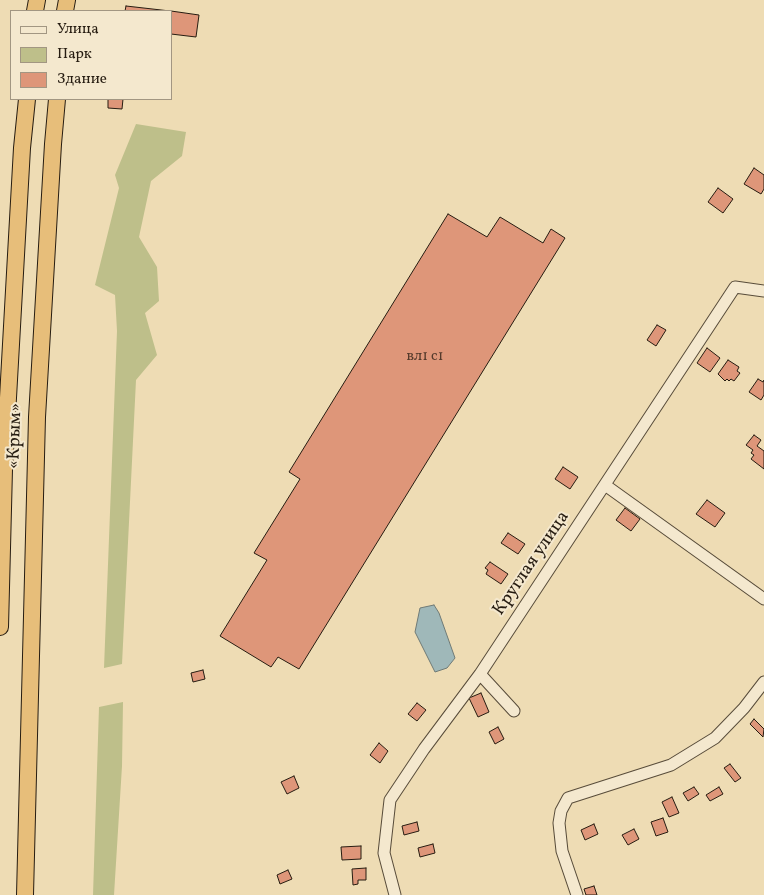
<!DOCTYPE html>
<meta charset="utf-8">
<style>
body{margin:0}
#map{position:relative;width:764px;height:895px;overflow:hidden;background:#eedcb4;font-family:Vollkorn,serif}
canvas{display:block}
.legend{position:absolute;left:10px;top:10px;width:162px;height:90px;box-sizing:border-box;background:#f4e8ce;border:1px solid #a29682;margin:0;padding:6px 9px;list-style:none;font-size:15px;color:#261c11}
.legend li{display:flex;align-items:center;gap:10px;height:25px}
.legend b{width:25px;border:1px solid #a29682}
</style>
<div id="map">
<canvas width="764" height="895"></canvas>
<ul class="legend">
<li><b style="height:6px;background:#f4e8ce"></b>Улица</li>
<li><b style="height:14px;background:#bebf8a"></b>Парк</li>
<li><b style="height:14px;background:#de9679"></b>Здание</li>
</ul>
</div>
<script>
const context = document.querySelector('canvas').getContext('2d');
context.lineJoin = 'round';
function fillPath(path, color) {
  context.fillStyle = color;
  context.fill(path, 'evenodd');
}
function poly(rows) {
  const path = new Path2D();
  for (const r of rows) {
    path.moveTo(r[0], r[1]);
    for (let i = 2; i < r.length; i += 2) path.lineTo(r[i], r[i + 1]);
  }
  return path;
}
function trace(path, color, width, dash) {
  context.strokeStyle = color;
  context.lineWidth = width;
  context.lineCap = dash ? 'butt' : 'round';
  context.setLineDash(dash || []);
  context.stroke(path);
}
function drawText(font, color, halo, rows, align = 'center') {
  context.font = font + ' Vollkorn,serif';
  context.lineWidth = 4;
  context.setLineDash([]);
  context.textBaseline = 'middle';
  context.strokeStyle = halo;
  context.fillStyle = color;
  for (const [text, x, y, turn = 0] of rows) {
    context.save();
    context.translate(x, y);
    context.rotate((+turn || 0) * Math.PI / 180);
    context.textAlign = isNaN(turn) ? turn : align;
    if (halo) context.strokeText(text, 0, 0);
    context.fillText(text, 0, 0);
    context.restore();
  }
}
const green = poly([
 [136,124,186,132,182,156,151,181,139,237,157,267,159,301,145,313,157,355,136,380,122,664,104,668,117,331,115,295,95,285,119,188,115,175],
 [123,702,122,766,114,895,93,895,99,707]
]);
const water = poly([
 [434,605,439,613,455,658,447,668,435,672,415,632,420,608,434,605]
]);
const building = poly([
 [126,6,170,11,125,11,126,6],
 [171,11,199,15,196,37,171,34,171,11],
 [108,99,123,99,122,109,108,108,108,99],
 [754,168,764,175,764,189,761,194,744,184,754,168],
 [718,188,733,199,723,213,708,202,718,188],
 [448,214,487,237,500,217,543,243,551,229,565,238,299,669,278,657,271,667,220,636,267,560,254,553,300,479,289,472,448,214],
 [657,325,666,330,656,346,647,340,657,325],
 [707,348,720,358,710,372,697,363,707,348],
 [728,360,739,367,737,371,740,373,734,381,731,379,729,381,727,379,725,381,718,374,728,360],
 [758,379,763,382,764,380,764,395,761,400,749,392,758,379],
 [754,435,761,440,757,446,764,451,764,469,751,459,754,455,751,453,753,450,746,445,754,435],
 [563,467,578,477,570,489,555,479,563,467],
 [707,500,725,513,715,527,696,514,707,500],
 [625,508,640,519,631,531,616,520,625,508],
 [508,533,525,544,518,554,501,543,508,533],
 [490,562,508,574,501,584,486,574,488,570,485,568,490,562],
 [203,670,205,679,193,682,191,673,203,670],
 [481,693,489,712,478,717,469,698,481,693],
 [417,703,426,710,417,721,408,714,417,703],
 [754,719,764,729,763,737,750,724,754,719],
 [498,727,504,739,495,744,489,732,498,727],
 [379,743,388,751,380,763,370,755,379,743],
 [730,764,741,778,735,782,724,768,730,764],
 [294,776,299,788,287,794,281,782,294,776],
 [694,787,699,794,688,801,683,793,694,787],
 [719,787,723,794,710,801,706,795,719,787],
 [672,797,679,813,669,817,662,802,672,797],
 [663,818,668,832,656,836,651,822,663,818],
 [417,822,419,831,404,835,402,826,417,822],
 [594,824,598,834,585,840,581,830,594,824],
 [634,829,639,839,628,845,622,835,634,829],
 [433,844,435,853,420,857,418,848,433,844],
 [361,846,361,859,342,860,341,847,361,846],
 [366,868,366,880,358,880,358,884,353,885,352,869,366,868],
 [288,870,292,879,280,884,277,875,288,870],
 [594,886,597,895,586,895,584,889,594,886]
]);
const minor = poly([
 [605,485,764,599],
 [480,674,514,711],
 [395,895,384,853,390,800,424,749,480,674,735,287,764,291],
 [577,895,562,851,559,823,561,811,568,798,671,765,715,738,744,708,764,682]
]);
const highway = poly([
 [35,11,37,0],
 [65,11,67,0],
 [0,627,4,469,22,148,27,99],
 [25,895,37,417,53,144,57,99]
]);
const numberNames = [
 ["вл1 с1",425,357]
];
const streetNames = [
 ["«Крым»",16,436,-88],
 ["Круглая улица",532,564,-56]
];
fillPath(green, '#bebf8a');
fillPath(water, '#9fb8b9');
trace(water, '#6f7a76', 1);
fillPath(building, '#de9679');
trace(building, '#261c11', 1);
trace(minor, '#584c3a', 13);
trace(highway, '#261c11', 18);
trace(minor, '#f4e8ce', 11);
trace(highway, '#e7be7a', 16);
drawText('15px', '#543a2b', null, numberNames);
drawText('18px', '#261c11', '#f4e8ce', streetNames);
</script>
